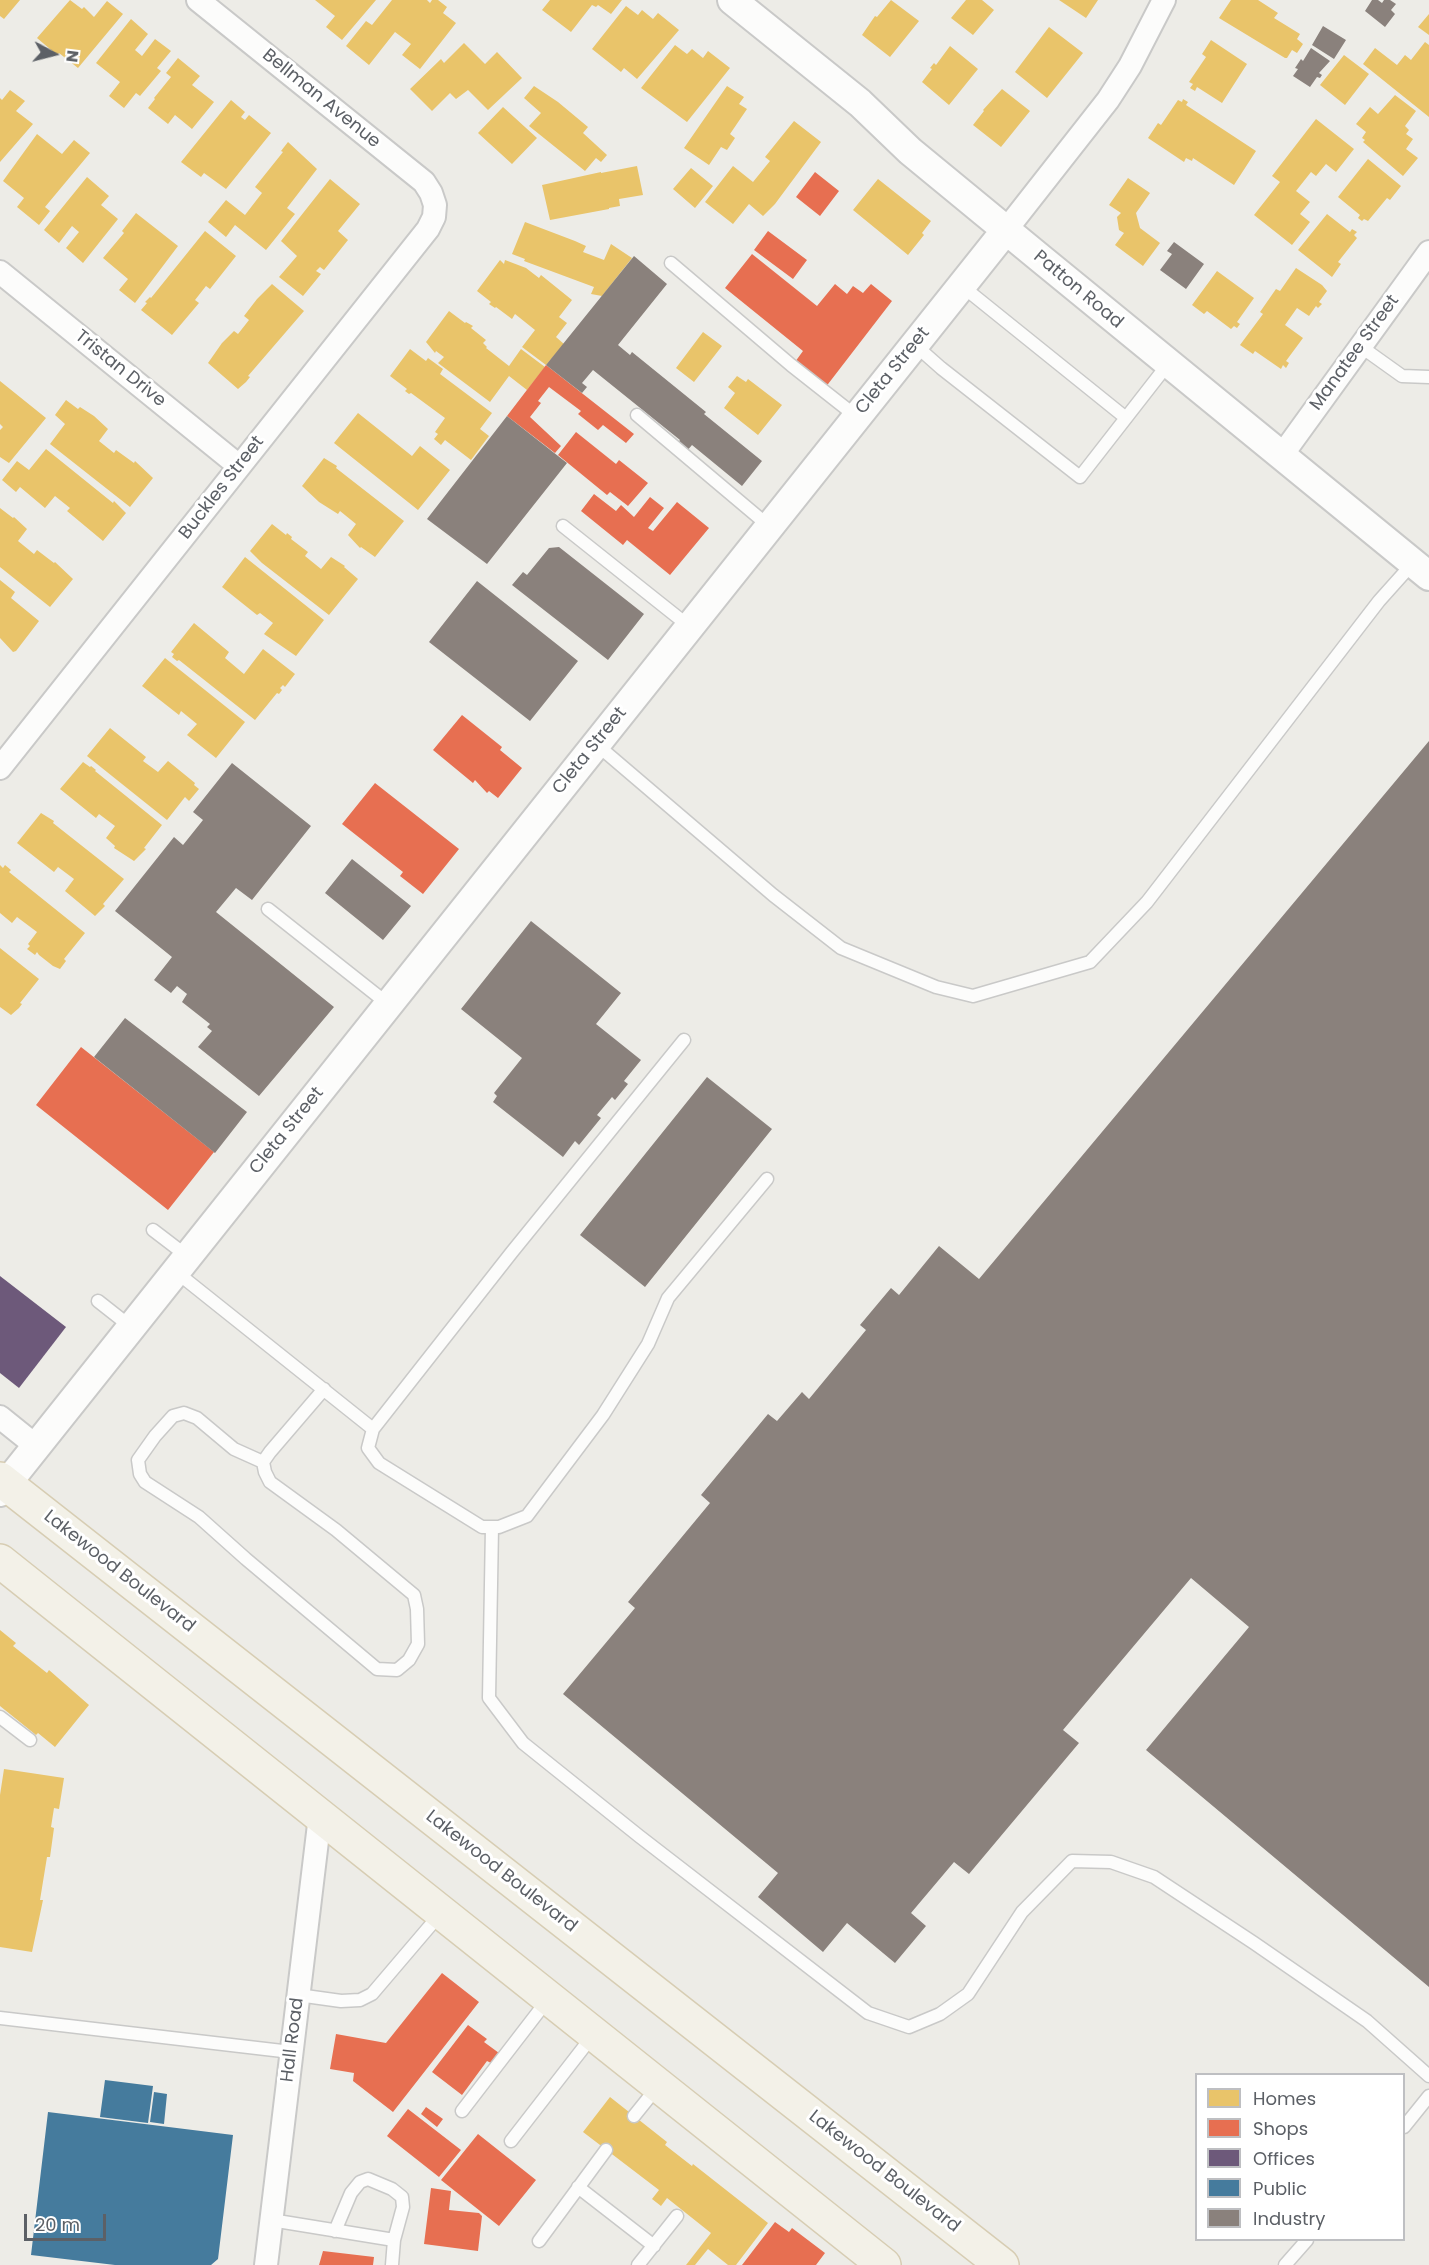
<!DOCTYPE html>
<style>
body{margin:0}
#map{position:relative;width:1429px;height:2265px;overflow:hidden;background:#edece7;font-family:Poppins,sans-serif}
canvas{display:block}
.legend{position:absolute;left:1195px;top:2073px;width:210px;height:168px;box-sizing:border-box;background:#fff;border:2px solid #bebfc2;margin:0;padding:8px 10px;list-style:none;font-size:18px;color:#5c6066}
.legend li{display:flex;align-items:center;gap:12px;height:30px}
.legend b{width:30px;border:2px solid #bebfc2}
.north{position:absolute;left:24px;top:24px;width:60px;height:60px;-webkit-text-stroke:4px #fff;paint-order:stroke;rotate:97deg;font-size:16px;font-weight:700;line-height:24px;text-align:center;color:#5c6066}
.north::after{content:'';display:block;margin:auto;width:21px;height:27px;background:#5c6066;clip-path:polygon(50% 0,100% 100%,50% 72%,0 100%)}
.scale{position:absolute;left:24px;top:2214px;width:82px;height:27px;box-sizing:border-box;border:3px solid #5c6066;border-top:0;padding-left:8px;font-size:18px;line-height:21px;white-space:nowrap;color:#5c6066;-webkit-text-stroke:4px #fff;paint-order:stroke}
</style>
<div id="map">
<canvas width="1429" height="2265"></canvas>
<ul class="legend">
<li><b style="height:16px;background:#e9c46a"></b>Homes</li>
<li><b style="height:16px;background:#e76f51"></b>Shops</li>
<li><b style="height:16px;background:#6d597a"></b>Offices</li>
<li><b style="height:16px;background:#457b9d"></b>Public</li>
<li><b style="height:16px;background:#8a817c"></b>Industry</li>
</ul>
<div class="north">N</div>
<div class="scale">20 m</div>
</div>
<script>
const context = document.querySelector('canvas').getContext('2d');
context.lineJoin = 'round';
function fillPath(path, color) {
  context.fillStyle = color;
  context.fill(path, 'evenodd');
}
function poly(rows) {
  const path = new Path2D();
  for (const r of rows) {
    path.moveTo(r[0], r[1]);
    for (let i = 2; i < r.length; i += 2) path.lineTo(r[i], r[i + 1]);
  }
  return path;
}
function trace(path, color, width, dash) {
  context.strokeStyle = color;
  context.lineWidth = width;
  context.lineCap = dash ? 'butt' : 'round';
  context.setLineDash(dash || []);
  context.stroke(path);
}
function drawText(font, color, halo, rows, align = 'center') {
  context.font = font + ' Poppins,sans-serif';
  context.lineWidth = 6;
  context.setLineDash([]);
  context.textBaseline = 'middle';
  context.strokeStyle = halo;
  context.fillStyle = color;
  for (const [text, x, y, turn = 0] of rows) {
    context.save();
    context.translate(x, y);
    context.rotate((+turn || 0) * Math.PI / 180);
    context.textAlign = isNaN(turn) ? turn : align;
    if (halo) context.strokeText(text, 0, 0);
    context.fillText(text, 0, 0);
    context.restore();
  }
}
const homes = poly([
 [0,0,20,0,4,19,0,16],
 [70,0,82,9,84,7,94,17,107,1,123,14,78,68,59,53,57,55,37,38],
 [315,0,376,0,342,40,326,27,335,16],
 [392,0,427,0,430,3,432,0,438,0,447,7,443,13,456,23,420,69,402,55,411,44,395,32,369,65,346,46,366,21,372,25],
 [550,0,622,0,611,14,598,5,596,7,592,5,571,32,542,10],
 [891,0,919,21,890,57,862,35,875,16,877,17],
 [966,0,982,0,994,10,973,35,951,18],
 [1059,0,1098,0,1086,18],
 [1231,0,1258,0,1278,13,1274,18,1300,34,1297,39,1303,44,1297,53,1292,50,1287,58,1285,58,1219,18],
 [626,6,638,15,642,10,653,19,658,13,679,30,637,79,624,68,621,72,592,49],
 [1429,14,1429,35,1418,27],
 [131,19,148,34,135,50,142,56,155,39,171,51,157,68,161,71,140,96,136,93,124,108,109,96,120,82,96,63],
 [1049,27,1083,53,1047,98,1015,72],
 [1211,40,1247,64,1222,103,1197,87,1195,91,1190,88,1193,84,1189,82,1206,57,1202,54],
 [1425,42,1429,45,1429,117,1363,64,1375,48,1397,65,1405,55,1411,60],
 [464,43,485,64,497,52,522,78,488,110,468,90,456,99,450,93,432,111,410,89,441,59,444,63],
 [675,45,687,54,692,49,703,58,708,51,730,68,687,122,641,88],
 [950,46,978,69,949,105,922,82,932,69,930,68,934,63,936,65],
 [1344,55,1369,74,1345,105,1320,85],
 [178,58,200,76,192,85,214,102,192,129,175,115,168,124,148,108,155,99,154,98,171,77,166,73],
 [534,86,558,102,588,127,583,133,607,155,601,162,596,158,585,171,529,126,541,113,524,98],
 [727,86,744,97,739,104,747,109,730,134,735,138,727,150,721,147,709,165,684,148],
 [1002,89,1030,111,1001,147,973,125,984,111,983,110],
 [10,90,25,101,16,111,33,124,0,162,0,98,2,100],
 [1395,95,1416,111,1405,126,1409,130,1406,134,1413,139,1406,149,1418,158,1403,176,1363,142,1365,140,1362,138,1366,132,1356,124,1370,107,1378,114],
 [1183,99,1188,102,1186,105,1256,151,1234,185,1193,158,1192,161,1186,158,1184,162,1148,138,1158,123,1161,125,1178,100,1182,102],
 [231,100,245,112,241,117,245,120,249,115,271,133,226,189,204,173,201,177,181,162],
 [503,107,537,138,512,164,478,133],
 [1316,119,1354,149,1336,172,1326,164,1316,176,1311,172,1296,191,1310,202,1300,214,1310,222,1292,245,1254,215,1280,182,1272,176],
 [794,121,821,142,775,204,763,216,749,204,733,224,705,202,733,166,753,182,770,161,765,157],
 [37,134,62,154,74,140,90,153,45,207,50,211,39,225,17,207,24,198,3,181],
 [288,142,317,169,287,208,295,214,266,250,235,225,226,237,208,222,226,200,245,215,262,193,255,187,283,152,281,151],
 [1368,159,1401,186,1390,200,1387,198,1368,221,1364,219,1362,221,1358,218,1360,215,1338,197],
 [637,166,643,195,619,199,620,206,609,208,609,209,550,220,542,185,601,172,601,173],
 [691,168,713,186,695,208,673,189],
 [87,177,109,196,101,205,118,219,83,263,66,248,79,232,72,226,59,243,44,230],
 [1128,178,1150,193,1136,213,1140,228,1160,243,1143,266,1115,245,1124,233,1119,230,1117,217,1121,213,1109,205],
 [330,179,360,204,338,231,348,240,324,270,320,267,316,271,321,274,303,296,279,277,297,256,281,241],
 [878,179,931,221,922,233,924,235,908,255,853,210],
 [136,213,178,246,135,303,119,290,128,279,103,258,124,233,122,231],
 [1327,214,1350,232,1352,229,1357,232,1354,235,1357,238,1338,262,1341,264,1332,277,1298,250],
 [525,222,575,241,586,246,583,252,604,260,611,244,632,258,602,296,591,294,594,287,524,261,525,259,512,254],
 [205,231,236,256,210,289,206,286,195,300,199,303,172,335,141,310,147,303,145,302,150,297,151,298],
 [500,260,504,264,505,260,526,268,539,278,541,275,572,300,559,317,567,323,556,337,564,344,546,365,522,347,535,330,515,314,512,319,496,307,495,308,489,304,491,302,477,291],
 [1296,268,1322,285,1327,291,1319,302,1322,304,1318,308,1316,306,1309,316,1297,308,1285,325,1303,338,1286,361,1289,363,1286,368,1283,365,1281,369,1255,351,1253,354,1240,345,1263,314,1260,312,1276,289,1280,291],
 [1217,271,1254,298,1237,322,1240,324,1237,328,1234,326,1231,329,1207,311,1204,314,1192,305],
 [272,284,304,311,248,376,250,377,246,382,238,389,208,363,222,343,234,331,238,334,249,320,244,316,257,299],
 [449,311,465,323,466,322,473,326,471,328,486,340,483,343,487,347,486,348,509,366,521,349,545,367,527,390,509,376,490,402,438,363,444,357,436,351,435,353,426,342],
 [703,332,722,346,694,382,676,368],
 [410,349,426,361,428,358,443,369,440,374,492,413,480,429,489,436,471,460,445,440,441,445,434,439,438,434,435,432,445,418,411,393,409,394,405,391,407,389,390,376],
 [737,376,746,382,748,379,782,405,758,435,724,408,735,393,728,387],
 [0,381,46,418,9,463,0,457,0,430,3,427,0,424],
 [66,400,78,409,80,407,94,416,108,429,99,441,114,453,116,450,134,463,135,461,153,478,130,507,50,444,65,424,55,415],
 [358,413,412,456,420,446,450,470,418,510,334,443],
 [46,449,113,503,114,501,126,513,103,541,67,511,70,508,55,496,45,508,20,487,16,492,2,480,17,461,29,470],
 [324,458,337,466,336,468,404,521,375,557,361,547,360,548,348,535,356,524,340,511,338,514,319,502,302,486],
 [0,508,13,518,14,517,27,529,18,541,34,554,37,550,54,563,55,562,73,579,50,607,0,567],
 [272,524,286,535,287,533,292,537,291,539,308,552,305,556,321,569,331,557,345,566,344,567,358,579,329,615,262,563,250,551],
 [245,557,324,620,296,656,264,634,273,623,260,613,257,615,222,587],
 [0,580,15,592,11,598,39,621,16,651,13,652,0,638],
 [194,623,229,652,225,658,244,674,263,649,295,674,285,687,283,685,280,688,282,690,279,694,277,693,255,720,179,660,177,661,172,657,174,654,171,652],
 [165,658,245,722,216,758,187,735,197,724,181,711,179,715,142,686],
 [110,728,146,757,143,761,158,772,168,761,195,783,194,785,199,789,189,801,185,797,167,820,87,756],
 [83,762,90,767,91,766,96,770,95,771,162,825,144,848,146,849,134,861,114,848,115,846,106,838,115,826,99,814,96,818,60,789],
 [41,813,54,821,53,823,124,879,103,904,105,906,95,916,65,891,74,879,58,867,54,872,17,843],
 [0,865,3,868,5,865,11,870,9,872,85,933,64,959,66,961,60,969,53,966,39,955,37,952,35,955,27,949,30,946,28,944,37,932,17,917,12,923,0,913],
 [0,948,39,979,20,1003,22,1004,19,1008,11,1015,0,1007],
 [0,1630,16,1643,13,1646,47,1673,49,1670,89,1705,55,1747,38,1733,36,1735,0,1706],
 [4,1769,64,1778,59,1809,54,1808,51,1827,54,1828,50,1857,47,1857,40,1900,43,1900,32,1952,0,1947,0,1795],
 [610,2097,667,2142,665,2145,692,2166,693,2164,768,2223,736,2265,728,2265,708,2249,695,2265,686,2265,711,2233,667,2198,661,2206,652,2199,659,2190,583,2132]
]);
const shops = poly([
 [815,172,839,191,820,216,796,197],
 [768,231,807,260,793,279,754,250],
 [752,254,817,306,835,284,847,294,853,286,863,293,871,284,892,301,825,388,795,362,803,351,725,288],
 [546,365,634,434,626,443,603,425,598,430,578,414,581,411,549,387,538,401,541,403,530,417,561,446,555,453,507,416],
 [576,432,616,464,619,460,648,483,628,506,610,492,607,495,558,455],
 [594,494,616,511,621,505,634,517,650,497,664,508,648,528,653,531,677,502,709,528,670,575,627,540,623,545,581,511],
 [462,715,502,747,500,750,522,768,498,798,489,791,487,793,475,780,473,783,433,750],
 [375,783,459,849,423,894,400,876,403,872,342,824],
 [81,1047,214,1152,168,1210,36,1105],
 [442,1973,479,2002,393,2112,353,2081,354,2073,330,2069,336,2034,386,2043],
 [468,2025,487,2039,484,2042,499,2053,491,2063,487,2061,462,2095,432,2072],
 [426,2107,443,2119,437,2127,421,2114],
 [408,2109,461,2150,439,2177,387,2136],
 [478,2134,536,2180,499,2226,441,2180],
 [431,2188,451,2191,449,2210,479,2213,482,2216,478,2251,424,2244],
 [775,2222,789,2232,792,2228,825,2253,816,2265,742,2265],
 [323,2251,374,2257,373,2265,319,2265]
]);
const offices = poly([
 [0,1276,66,1327,19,1388,0,1373]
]);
const public = poly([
 [105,2080,153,2086,148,2123,100,2117],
 [154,2092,167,2094,164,2124,150,2122],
 [48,2112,233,2135,218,2259,211,2265,115,2265,31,2255]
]);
const industry = poly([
 [1372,0,1378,0,1382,3,1384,0,1390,0,1396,4,1391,10,1395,14,1385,27,1365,11],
 [1323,26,1346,40,1334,59,1312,45],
 [1311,48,1330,61,1319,73,1322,75,1320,78,1317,77,1310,87,1293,76,1298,69,1295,68,1301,59,1303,61],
 [1174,242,1204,264,1186,289,1160,270,1172,254,1167,251],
 [634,256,667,284,618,345,630,355,632,352,706,412,704,414,762,461,742,486,692,445,686,452,676,445,680,440,593,370,582,383,587,387,582,393,546,365],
 [507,416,567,463,487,564,427,519],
 [559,547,644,614,608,660,512,585,523,572,527,575,549,548],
 [477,581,578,661,530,721,429,642],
 [1429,741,1429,1987,1146,1750,1249,1627,1191,1578,1063,1730,1079,1743,969,1874,954,1862,911,1913,926,1926,895,1963,847,1923,823,1952,758,1897,778,1873,563,1694,635,1608,628,1602,710,1503,701,1495,768,1414,777,1421,802,1392,809,1399,866,1330,860,1325,891,1288,899,1295,939,1246,979,1279],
 [232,763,311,826,252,900,236,888,216,912,334,1007,259,1096,198,1047,212,1031,207,1027,210,1024,182,1002,187,994,177,986,171,993,154,980,172,957,115,911,174,837,183,845,203,820,193,812],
 [352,859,411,906,383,940,325,893],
 [531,921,621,993,596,1024,641,1060,624,1081,628,1084,615,1100,612,1097,597,1115,601,1118,579,1145,575,1141,563,1157,493,1102,497,1096,494,1093,522,1058,461,1009],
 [125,1018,247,1112,215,1153,94,1057],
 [707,1077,772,1129,645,1287,580,1235]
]);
const service = poly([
 [671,263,791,365,857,417],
 [962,286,1126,418],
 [915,345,941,368,1080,477,1168,364],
 [1360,346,1402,376,1429,377],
 [637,415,770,527],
 [563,526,690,627],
 [596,744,773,895,841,948,936,987,973,996,1090,962,1147,902,1379,601,1413,563],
 [268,909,388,1004],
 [153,1230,187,1256],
 [175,1271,373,1429,512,1252,684,1040],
 [98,1301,131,1327],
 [373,1429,368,1448,379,1463,482,1527,499,1527,527,1516,603,1415,648,1344,668,1298,767,1179],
 [263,1462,234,1449,197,1418,184,1413,173,1416,155,1436,138,1460,140,1474,145,1482,199,1517,246,1559,377,1669,397,1670,409,1660,418,1644,417,1609,414,1595,336,1530,270,1482,265,1472,263,1462,270,1452,324,1389],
 [492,1527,489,1698,523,1743,639,1836,868,2013,909,2027,940,2014,968,1994,1022,1912,1072,1861,1111,1862,1154,1877,1254,1943,1367,2021,1429,2076],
 [0,1717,30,1740],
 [298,1995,341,2001,360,2000,372,1994,441,1913],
 [0,2018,291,2052],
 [462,2111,549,1998],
 [634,2116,659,2085],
 [1404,2127,1429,2096],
 [511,2141,594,2034],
 [578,2187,654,2246],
 [271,2220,394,2240],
 [335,2231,351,2193,360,2182,368,2179,392,2189,402,2197,403,2207,394,2240,392,2265],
 [539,2241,606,2150],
 [638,2265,677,2216],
 [1285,2265,1307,2240]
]);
const minor = poly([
 [1006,230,1108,100,1130,66,1164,0],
 [0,272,239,466],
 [1282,455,1429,252],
 [0,768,428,229,434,217,435,205,431,193,424,182,198,0],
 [0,1417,36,1446],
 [266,2265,320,1816]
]);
const tertiary = poly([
 [732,0,860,103,910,151,1040,258,1429,576],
 [0,1492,1006,230]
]);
const primary = poly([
 [0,1479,1002,2265],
 [0,1561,884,2265]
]);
const streetNames = [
 ["Bellman Avenue",321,99,39],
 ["Patton Road",1078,290,40],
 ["Manatee Street",1355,353,-54],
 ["Tristan Drive",120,369,39],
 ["Cleta Street",893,371,-51],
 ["Buckles Street",222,488,-52],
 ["Cleta Street",590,751,-51],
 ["Cleta Street",287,1131,-51],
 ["Lakewood Boulevard",119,1572,38],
 ["Lakewood Boulevard",501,1872,38],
 ["Hall Road",293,2040,-83],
 ["Lakewood Boulevard",884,2172,38]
];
fillPath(homes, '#e9c46a');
fillPath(shops, '#e76f51');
fillPath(offices, '#6d597a');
fillPath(public, '#457b9d');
fillPath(industry, '#8a817c');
trace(service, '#c9c9c8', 15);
trace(minor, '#c9c9c8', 26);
trace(tertiary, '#c9c9c8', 32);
trace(primary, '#d7cdb3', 36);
trace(service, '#fcfcfb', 12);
trace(minor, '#fcfcfb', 22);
trace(tertiary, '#fcfcfb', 28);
trace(primary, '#f3f1e8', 33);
drawText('18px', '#5c6066', '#fff', streetNames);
</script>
